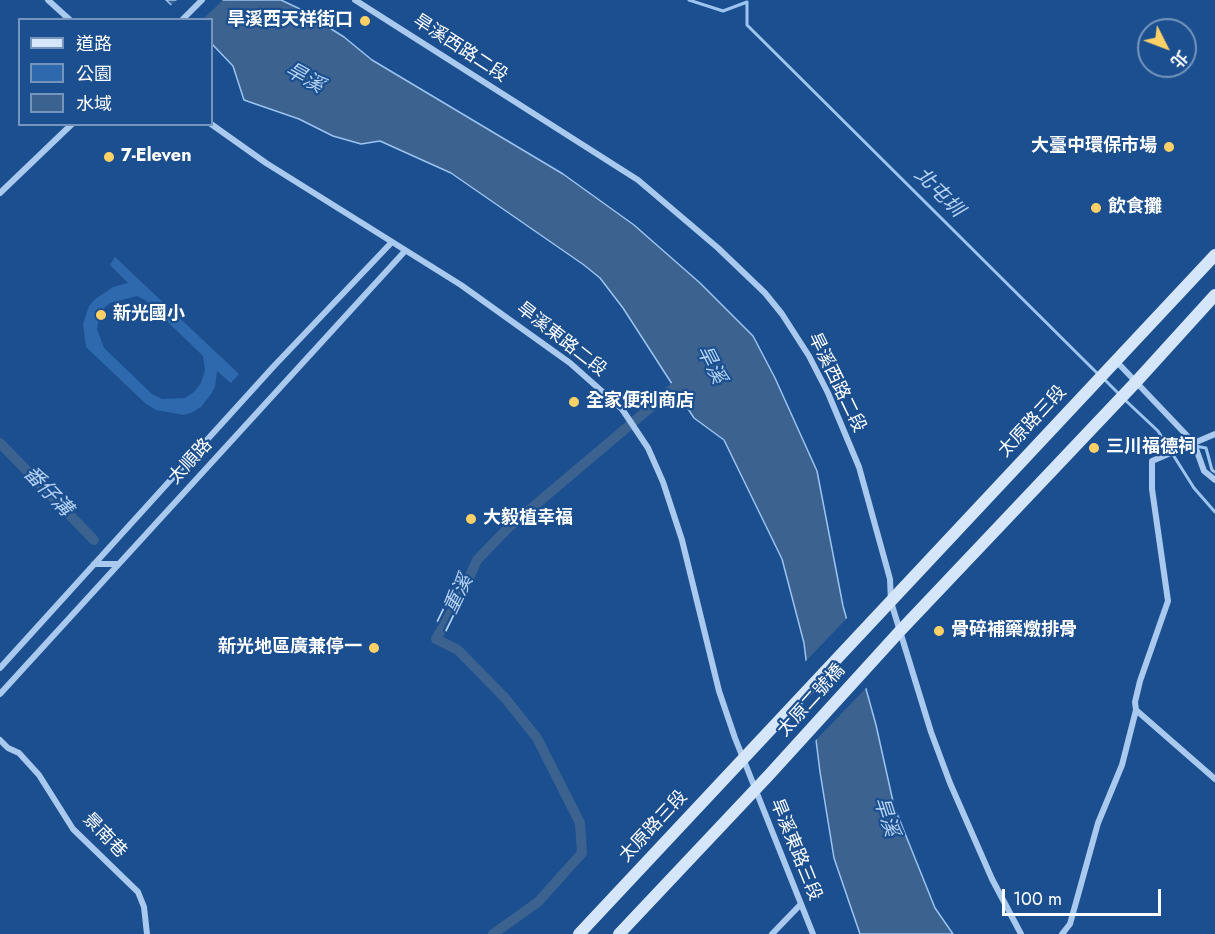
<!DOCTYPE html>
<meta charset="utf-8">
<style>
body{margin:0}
#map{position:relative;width:1215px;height:934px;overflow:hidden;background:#1b4f8f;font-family:Jost,"Noto Sans TC",sans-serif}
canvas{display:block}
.legend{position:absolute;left:18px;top:18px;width:195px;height:108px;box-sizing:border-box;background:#1b4f8f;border:2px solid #7695bc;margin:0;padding:8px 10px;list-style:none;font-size:18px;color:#fff}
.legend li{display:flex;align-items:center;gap:12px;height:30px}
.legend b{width:30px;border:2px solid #7695bc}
.north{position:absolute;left:1137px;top:18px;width:60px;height:60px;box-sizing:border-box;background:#1b4f8f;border:2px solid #7695bc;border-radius:50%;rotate:132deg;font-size:16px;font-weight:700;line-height:24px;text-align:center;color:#fff}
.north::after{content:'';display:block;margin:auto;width:21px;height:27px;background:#ffd166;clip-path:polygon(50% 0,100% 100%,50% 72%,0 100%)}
.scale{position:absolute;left:1002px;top:889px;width:159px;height:27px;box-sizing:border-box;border:3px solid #fff;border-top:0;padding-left:8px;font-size:18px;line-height:21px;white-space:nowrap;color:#fff;-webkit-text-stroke:4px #1b4f8f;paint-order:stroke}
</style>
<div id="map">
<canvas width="1215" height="934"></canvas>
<ul class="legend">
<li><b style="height:8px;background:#d6e6fa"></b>道路</li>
<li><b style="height:16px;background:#2e69ad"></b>公園</li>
<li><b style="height:16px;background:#3c6290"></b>水域</li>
</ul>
<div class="north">北</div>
<div class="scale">100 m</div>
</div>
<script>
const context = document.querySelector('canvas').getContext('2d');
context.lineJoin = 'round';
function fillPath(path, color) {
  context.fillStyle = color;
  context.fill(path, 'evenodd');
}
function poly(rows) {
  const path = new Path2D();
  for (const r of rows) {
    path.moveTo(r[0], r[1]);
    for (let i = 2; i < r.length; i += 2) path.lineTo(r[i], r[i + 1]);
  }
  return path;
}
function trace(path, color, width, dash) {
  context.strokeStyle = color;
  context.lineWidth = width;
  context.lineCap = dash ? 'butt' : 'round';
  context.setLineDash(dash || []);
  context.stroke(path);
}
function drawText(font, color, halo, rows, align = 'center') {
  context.font = font + ' Jost,"Noto Sans TC",sans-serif';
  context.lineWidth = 4.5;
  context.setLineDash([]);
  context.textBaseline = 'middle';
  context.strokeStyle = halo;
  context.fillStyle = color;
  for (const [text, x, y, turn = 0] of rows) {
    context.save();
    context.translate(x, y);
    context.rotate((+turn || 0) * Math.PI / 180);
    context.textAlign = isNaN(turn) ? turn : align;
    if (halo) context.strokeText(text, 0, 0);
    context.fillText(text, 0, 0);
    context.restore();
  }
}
const green = poly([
 [115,257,239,374,231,383,217,371,215,387,211,394,201,407,193,412,184,415,156,410,146,404,86,347,83,324,89,306,95,299,113,287,128,283,110,265],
 [137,296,145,300,203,356,205,370,201,383,194,392,185,398,162,399,152,394,104,348,97,329,99,317,105,307,110,303]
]);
const water = poly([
 [166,0,281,0,298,8,344,37,372,60,563,174,634,225,700,283,753,336,775,378,817,471,843,606,876,725,894,806,935,908,953,934,860,934,834,858,820,772,804,643,782,559,724,440,694,418,623,308,600,278,584,265,451,173,380,141,361,144,333,136,299,119,244,100,233,66,212,44,212,20,186,19,166,0]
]);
const pier = poly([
 [177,0,223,0,202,20,182,20,169,7],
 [849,616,868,686,813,743,803,664]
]);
const stream = poly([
 [689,0,723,11,747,2,747,25,1098,374],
 [1103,378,1120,395],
 [1124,399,1158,431,1194,488,1215,512],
 [1165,442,1174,442,1188,445],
 [1195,446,1206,448,1212,470,1215,472]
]);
const canal = poly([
 [0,443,94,540],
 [493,934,538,902,582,853,580,823,537,738,505,698,458,650,436,639,462,594,477,560,508,528,683,380]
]);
const street = poly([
 [48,0,70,20],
 [355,0,638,180,718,248,765,293,782,314,809,356,828,393,859,467,890,579,891,602,931,732,950,783,992,879,1021,934],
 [182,20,202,0],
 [211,124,266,163,461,285,570,363,622,409,648,448,663,482,682,540,719,691,735,738,813,934],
 [0,193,72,124],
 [1116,361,1194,443,1204,471,1215,480],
 [94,564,117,564],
 [0,668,274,366,391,243],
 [0,694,405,251],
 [1136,710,1215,779],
 [0,740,8,748,19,753,39,775,73,829,138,892,144,907,147,934],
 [772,934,800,905],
 [1062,934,1070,924,1098,823,1122,765,1136,710,1135,702,1140,681,1168,601,1152,489,1152,461,1215,434]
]);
const secondary = poly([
 [579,934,1215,255],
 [619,934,769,775,900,631,1136,382,1215,295]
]);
const markers = [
 [365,21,6,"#ffd166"],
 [1169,147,6,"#ffd166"],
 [109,157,6,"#ffd166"],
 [1096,208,6,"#ffd166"],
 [101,315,6,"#ffd166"],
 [574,402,6,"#ffd166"],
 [1094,448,6,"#ffd166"],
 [471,519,6,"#ffd166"],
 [939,631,6,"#ffd166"],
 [374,648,6,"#ffd166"]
];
const poiNames = [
 ["旱溪西天祥街口",353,21,"right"],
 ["大臺中環保市場",1157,147,"right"],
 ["7-Eleven",121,157],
 ["飲食攤",1108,208],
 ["新光國小",113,315],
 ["全家便利商店",586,402],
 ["三川福德祠",1106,448],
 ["大毅植幸福",483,519],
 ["骨碎補藥燉排骨",951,631],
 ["新光地區廣兼停一",362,648,"right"]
];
const streetNames = [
 ["旱溪西路二段",460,49,33],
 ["旱溪東路二段",561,340,38],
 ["旱溪西路二段",836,383,64],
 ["太原路三段",1033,422,-47],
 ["太順路",191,462,-47],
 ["太原二號橋",812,701,-48],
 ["太原路三段",654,827,-47],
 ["景南巷",104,836,46],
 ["旱溪東路三段",795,850,68]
];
const waterNames = [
 ["旱溪",304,79,29],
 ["北屯圳",938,193,45],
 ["旱溪",710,365,63],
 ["番仔溝",47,492,46],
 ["二重溪",455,604,-64],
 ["旱溪",885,817,72]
];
fillPath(green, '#2e69ad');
fillPath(water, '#3c6290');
trace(water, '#9cc4f0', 1.5);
fillPath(pier, '#1b4f8f');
trace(stream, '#9cc4f0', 3);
trace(canal, '#3c6290', 10);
trace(street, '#a9c9ee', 6);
trace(secondary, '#d6e6fa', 12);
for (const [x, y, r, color] of markers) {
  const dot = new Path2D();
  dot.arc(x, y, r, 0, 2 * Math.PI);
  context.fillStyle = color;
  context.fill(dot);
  trace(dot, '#1b4f8f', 2);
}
drawText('bold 18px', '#fff', '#1b4f8f', poiNames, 'left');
drawText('18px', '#fff', '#1b4f8f', streetNames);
drawText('italic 20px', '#b5d3f5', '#1b4f8f', waterNames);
</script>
